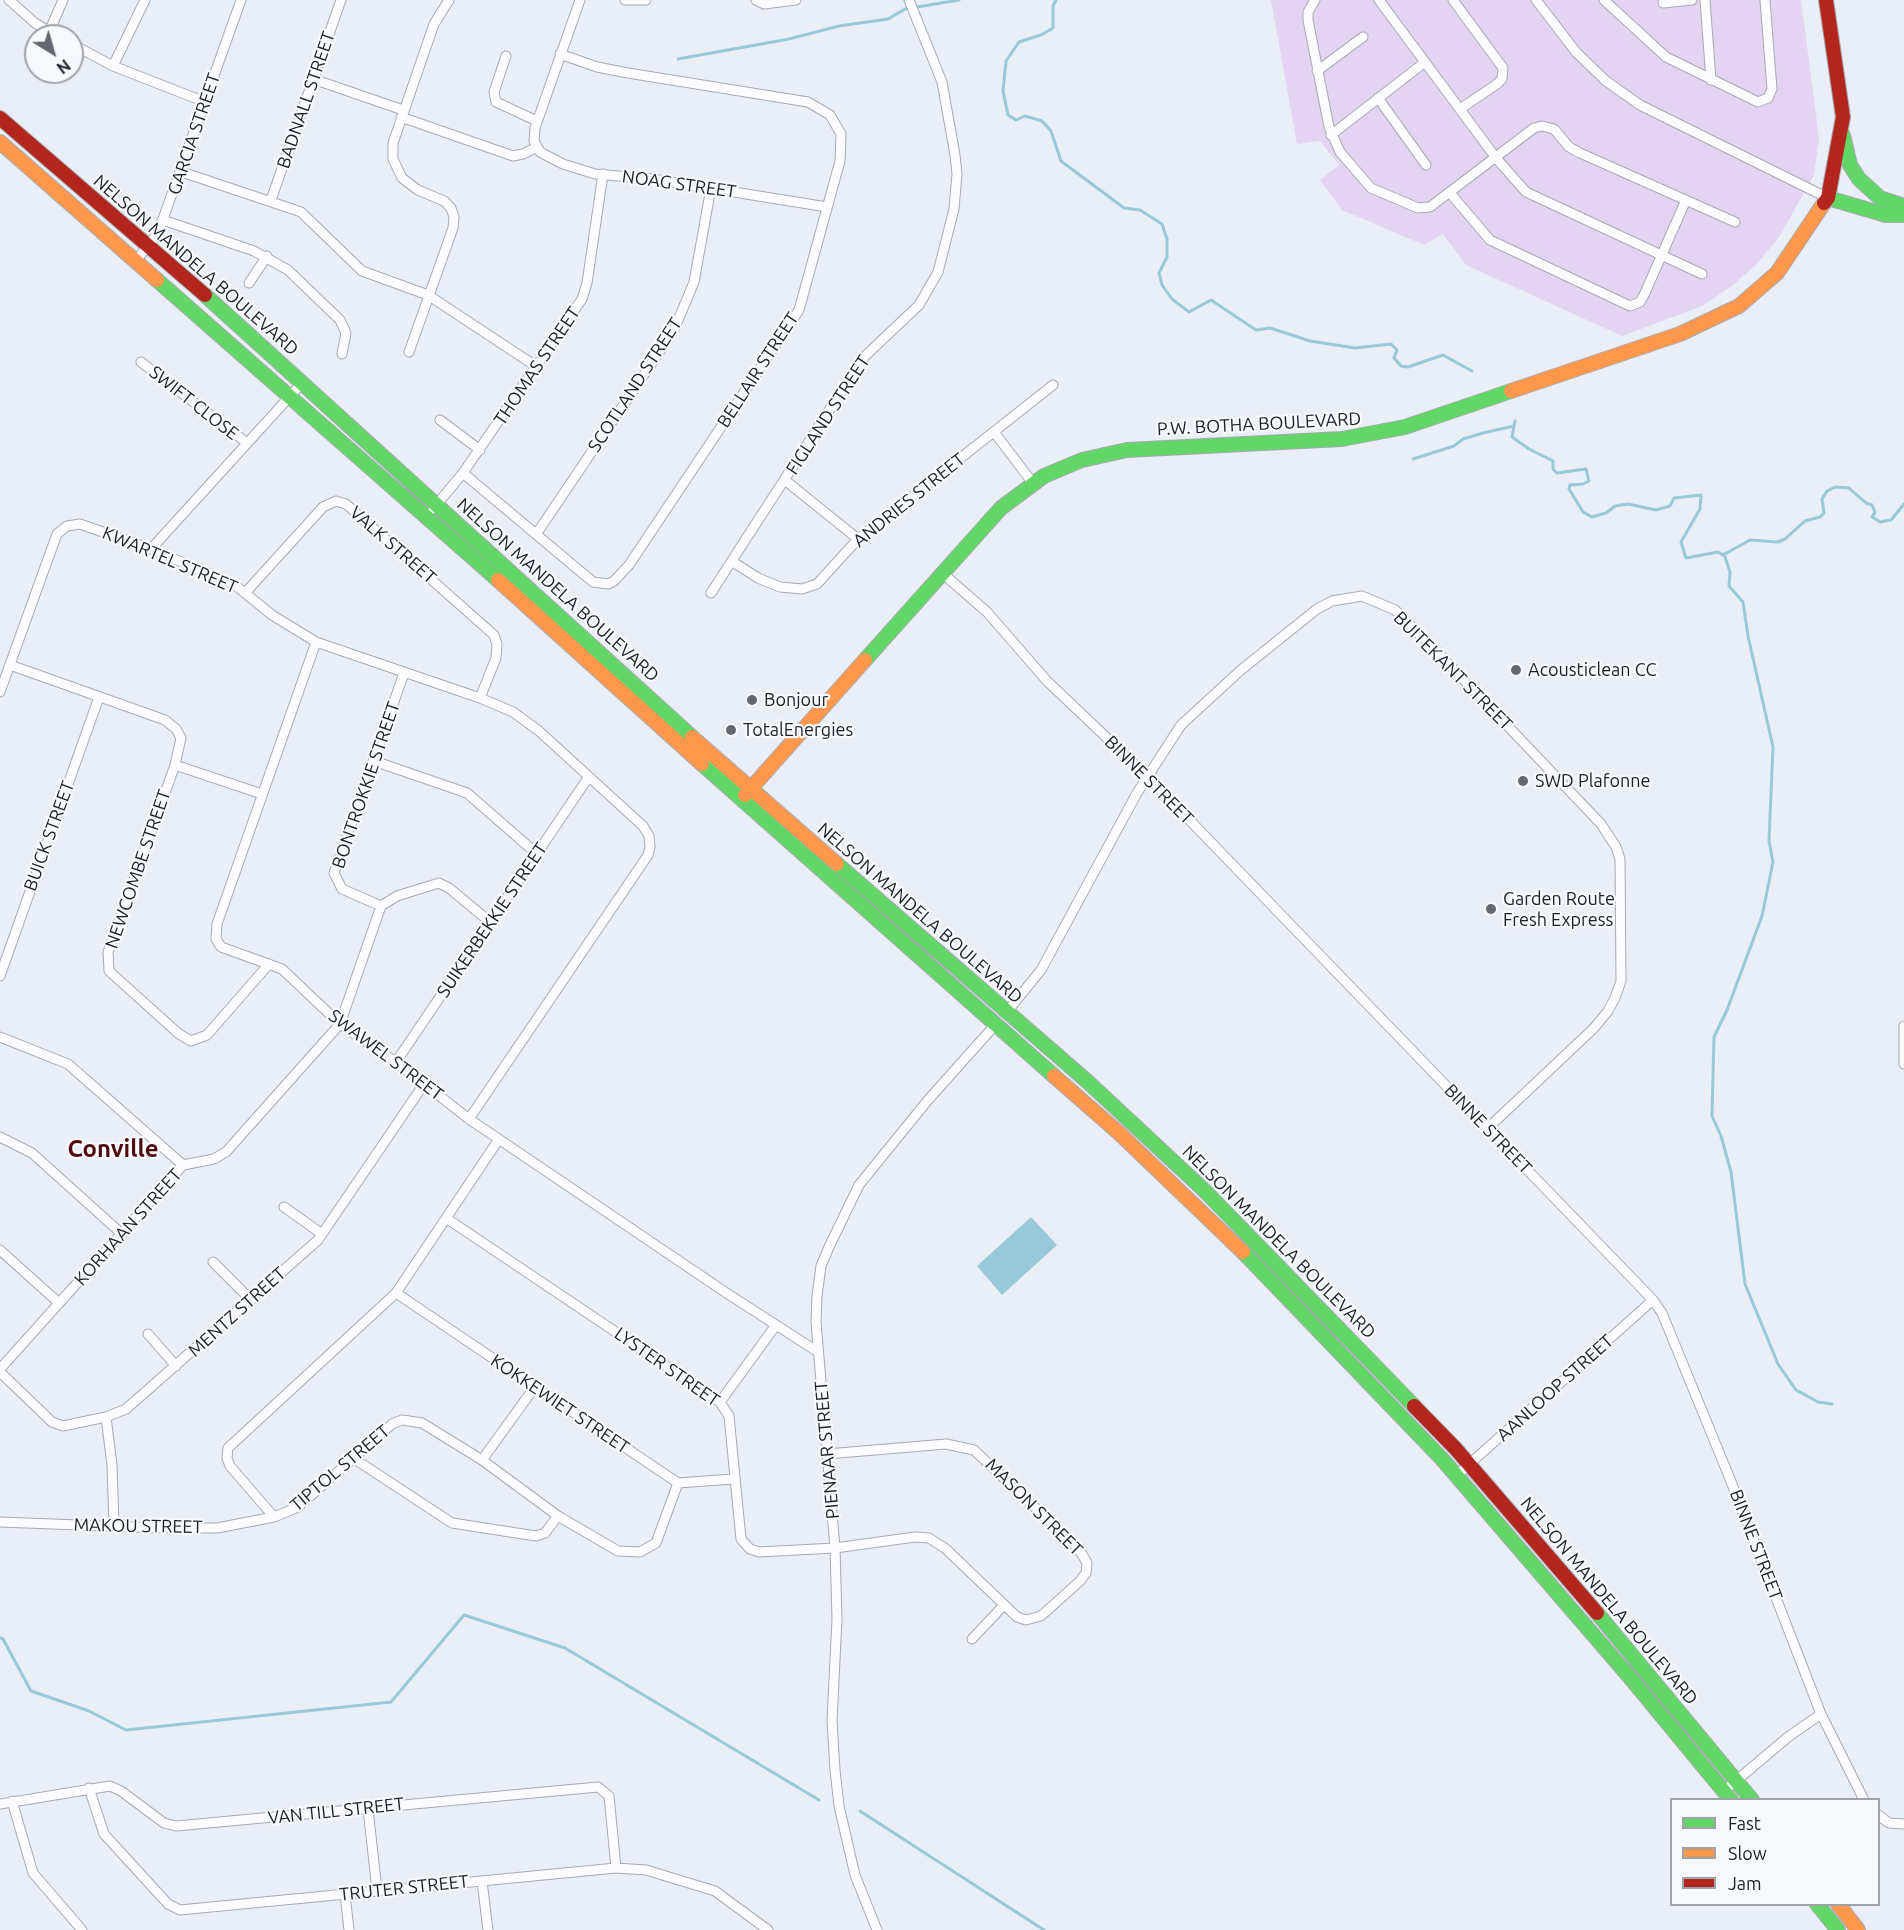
<!DOCTYPE html>
<style>
body{margin:0}
#map{position:relative;width:1904px;height:1930px;overflow:hidden;background:#eaeef7;font-family:Ubuntu,sans-serif}
canvas{display:block}
.legend{position:absolute;left:1670px;top:1798px;width:210px;height:108px;box-sizing:border-box;background:#f7f9ff;border:2px solid #9fa2a9;margin:0;padding:8px 10px;list-style:none;font-size:18px;color:#1a1f29}
.legend li{display:flex;align-items:center;gap:12px;height:30px}
.legend b{width:30px;border:2px solid #9fa2a9}
.north{position:absolute;left:24px;top:24px;width:60px;height:60px;box-sizing:border-box;background:#f7f9ff;border:2px solid #9fa2a9;border-radius:50%;rotate:143deg;font-size:16px;font-weight:700;line-height:24px;text-align:center;color:#1a1f29}
.north::after{content:'';display:block;margin:auto;width:21px;height:27px;background:#636771;clip-path:polygon(50% 0,100% 100%,50% 72%,0 100%)}
</style>
<div id="map">
<canvas width="1904" height="1930"></canvas>
<ul class="legend">
<li><b style="height:8px;background:#63d668"></b>Fast</li>
<li><b style="height:8px;background:#ff974d"></b>Slow</li>
<li><b style="height:8px;background:#b3261e"></b>Jam</li>
</ul>
<div class="north">N</div>
</div>
<script>
const context = document.querySelector('canvas').getContext('2d');
context.lineJoin = 'round';
function fillPath(path, color) {
  context.fillStyle = color;
  context.fill(path, 'evenodd');
}
function poly(rows) {
  const path = new Path2D();
  for (const r of rows) {
    path.moveTo(r[0], r[1]);
    for (let i = 2; i < r.length; i += 2) path.lineTo(r[i], r[i + 1]);
  }
  return path;
}
function trace(path, color, width, dash) {
  context.strokeStyle = color;
  context.lineWidth = width;
  context.lineCap = dash ? 'butt' : 'round';
  context.setLineDash(dash || []);
  context.stroke(path);
}
function drawText(font, color, halo, rows, align = 'center') {
  context.font = font + ' Ubuntu,sans-serif';
  context.lineWidth = 4.5;
  context.setLineDash([]);
  context.textBaseline = 'middle';
  context.strokeStyle = halo;
  context.fillStyle = color;
  for (const [text, x, y, turn = 0] of rows) {
    context.save();
    context.translate(x, y);
    context.rotate((+turn || 0) * Math.PI / 180);
    context.textAlign = isNaN(turn) ? turn : align;
    if (halo) context.strokeText(text, 0, 0);
    context.fillText(text, 0, 0);
    context.restore();
  }
}
const green = poly([
 [1271,0,1801,0,1819,138,1814,175,1779,237,1757,264,1732,286,1702,306,1622,336,1466,265,1443,234,1424,245,1342,210,1320,180,1339,165,1320,141,1297,144]
]);
const water = poly([
 [1031,1217,1057,1245,1002,1295,977,1266]
]);
const stream = poly([
 [1056,0,1053,6,1053,28,1041,35,1019,42,1006,61,1003,91,1008,115,1016,120,1025,116,1042,121,1051,131,1061,161,1124,208,1140,210,1162,224,1167,239,1167,257,1159,273,1162,285,1172,299,1189,312,1211,300,1256,330,1270,328,1310,341,1355,348,1391,344,1397,350,1394,358,1401,366,1408,367,1443,355,1472,371],
 [678,59,789,39,839,26,888,19,905,9,959,0],
 [1515,421,1512,437,1529,449,1553,461,1553,469,1557,473,1586,469,1589,481,1583,484,1570,485,1569,489,1583,512,1592,517,1606,513,1615,506,1628,504,1656,510,1670,506,1674,498,1701,495,1700,509,1681,542,1686,558,1718,552,1723,555,1750,540,1778,542,1785,539,1805,521,1820,517,1824,513,1822,499,1827,491,1835,487,1849,488,1866,503,1872,505,1875,512,1872,517,1880,522,1891,520,1904,504],
 [1413,459,1454,446,1463,439,1483,433,1514,426],
 [1724,554,1730,572,1729,586,1743,602,1748,636,1773,747,1769,841,1773,862,1762,916,1727,1010,1714,1037,1712,1116,1721,1136,1731,1172,1745,1284,1778,1364,1796,1390,1818,1402,1832,1404],
 [0,1638,3,1639,31,1691,89,1711,126,1730,391,1702,464,1615,565,1648,819,1800],
 [860,1811,1044,1930]
]);
const street = poly([
 [9,0,35,23,57,36],
 [580,0,535,128,534,141,540,152,563,164,595,174,653,179,827,207],
 [625,0,646,0],
 [756,0,764,4,796,0],
 [1315,0,1308,12,1308,20,1329,127,1340,152,1371,188,1418,208,1430,207,1534,128,1542,126,1554,129,1569,147,1580,153,1735,222],
 [1379,0,1496,158,1526,192,1702,274],
 [1453,0,1503,68,1502,79,1497,84,1460,109],
 [1536,0,1576,52,1606,81,1640,105,1828,198],
 [1604,0,1666,57,1758,102,1768,98,1772,89,1765,0],
 [1705,0,1711,80],
 [1663,3,1692,0],
 [49,32,63,0],
 [72,44,113,66,205,102],
 [506,56,494,92,496,102,537,121],
 [113,66,145,0],
 [1317,71,1363,37],
 [313,79,403,110],
 [1378,98,1426,165],
 [401,117,513,156,523,154,537,147],
 [1331,135,1425,62],
 [182,172,301,212,362,271,428,295,537,367],
 [1450,193,1490,240,1630,306,1640,302,1644,295,1686,200],
 [271,200,341,0],
 [163,220,254,251,288,270,340,320,346,333,342,354],
 [135,262,158,233,241,0],
 [249,283,267,256],
 [409,352,453,228,454,217,451,208,444,201,418,190,402,178,393,159,393,143,434,24,449,0],
 [141,362,247,443],
 [440,420,480,450],
 [994,432,1032,482],
 [463,473,593,582,608,584,614,581,629,565,799,310,840,161,841,134,830,115,808,102,628,73,597,67,560,54],
 [786,481,858,539],
 [433,509,463,473,582,299,587,283,603,174],
 [537,533,674,330,694,282,711,188],
 [151,549,302,383],
 [733,562,758,578,780,587,802,589,817,584,858,539,1053,385],
 [941,572,987,612,1047,681,1147,776,1653,1300,1662,1313,1730,1479,1821,1714,1864,1800],
 [246,592,323,507,336,501,346,504,494,635,497,644,496,658,480,698],
 [711,593,863,358,919,305,938,272,954,209,957,174,955,155,942,82,909,0],
 [316,642,217,924,216,939,221,947,282,969,340,1024,396,1062,469,1119,728,1294,818,1352],
 [10,665,165,720,176,729,181,738,175,765,108,952,109,971,179,1034,191,1041,207,1035,269,964],
 [0,692,57,534,67,526,80,524,151,549,235,585,272,615,316,642,480,698,513,712,539,731,643,826,649,836,650,847,648,855,469,1119],
 [374,761,467,793,536,853],
 [175,765,262,794],
 [381,906,342,889,334,873,404,673],
 [0,976,99,697],
 [1006,1013,1041,970,1137,793,1181,725,1241,670,1317,609,1332,601,1362,596,1395,610,1441,656,1601,824,1616,847,1620,859,1621,981,1615,998,1608,1011,1594,1028,1488,1128],
 [1904,1026,1904,1064],
 [0,1037,68,1064,183,1165],
 [396,1062,588,778],
 [0,1137,32,1153,122,1234],
 [284,1207,322,1234],
 [446,1218,720,1402,729,1416,741,1539,750,1549,759,1552,835,1548,915,1537,929,1538,946,1549,1017,1617,1026,1620,1041,1616,1080,1581,1086,1573,1087,1563,1079,1549,974,1450,946,1444,827,1454],
 [0,1250,59,1303],
 [213,1262,251,1300],
 [396,1293,678,1483,733,1479],
 [148,1334,176,1366],
 [0,1369,183,1165,214,1159,226,1152,340,1024,381,906,397,896,439,883,449,888,490,922],
 [0,1372,52,1422,63,1426,106,1417,126,1409,318,1240,424,1084],
 [720,1402,776,1325],
 [106,1417,112,1465,114,1526],
 [353,1458,452,1523,536,1536,545,1533,558,1516],
 [482,1460,534,1388],
 [1456,1476,1653,1300],
 [274,1517,230,1466,227,1458,228,1448,396,1293,499,1139],
 [0,1522,158,1528,217,1528,274,1517,298,1507,392,1424,402,1420,422,1423,482,1460,558,1516,618,1551,640,1552,656,1543,678,1483],
 [972,1639,1004,1605],
 [89,1788,104,1834,168,1904,180,1910,616,1868,646,1870,715,1891,768,1930],
 [1724,1791,1788,1737,1821,1714],
 [12,1801,33,1873,82,1930],
 [0,1804,110,1786,121,1791,164,1823,176,1826,598,1787,609,1796,616,1868],
 [368,1809,377,1890],
 [1878,1815,1889,1823,1904,1824],
 [482,1881,488,1930],
 [345,1894,349,1930],
 [877,1930,855,1875,839,1806,835,1770,832,1721,837,1619,835,1548,816,1322,817,1296,821,1266,829,1247,859,1185,928,1100,996,1024]
]);
const fast = poly([
 [1843,135,1850,165,1859,179,1880,198,1904,206],
 [1828,198,1886,215,1904,215],
 [157,280,498,580],
 [205,295,692,737],
 [865,660,1001,508,1044,476,1082,460,1127,450,1342,439,1405,427,1511,391],
 [702,764,1054,1076],
 [837,864,1088,1082,1205,1191,1414,1406],
 [1243,1252,1442,1459,1633,1681,1731,1800],
 [1597,1613,1752,1800],
 [1817,1904,1838,1930]
]);
const slow = poly([
 [0,142,157,280],
 [1511,391,1680,334,1739,306,1777,273,1824,203],
 [498,580,702,764],
 [692,737,837,864],
 [745,795,865,660],
 [1054,1076,1119,1133,1243,1252],
 [1838,1904,1858,1930]
]);
const jam = poly([
 [0,118,205,295],
 [1824,203,1828,198,1843,117,1826,0],
 [1414,1406,1455,1448,1597,1613]
]);
const markers = [
 [1516,670,6,"#636771"],
 [752,700,6,"#636771"],
 [731,730,6,"#636771"],
 [1523,781,6,"#636771"],
 [1491,909,6,"#636771"]
];
const streetNames = [
 ["BADNALL STREET",306,100,-71],
 ["GARCIA STREET",194,134,-71],
 ["NOAG STREET",679,184,8],
 ["NELSON MANDELA BOULEVARD",196,265,41],
 ["THOMAS STREET",537,366,-56],
 ["BELLAIR STREET",758,370,-57],
 ["SCOTLAND STREET",635,385,-57],
 ["SWIFT CLOSE",194,403,38],
 ["FIGLAND STREET",828,415,-57],
 ["P.W. BOTHA BOULEVARD",1259,424,-3],
 ["ANDRIES STREET",909,500,-39],
 ["VALK STREET",393,545,41],
 ["KWARTEL STREET",170,560,23],
 ["NELSON MANDELA BOULEVARD",558,590,42],
 ["BUITEKANT STREET",1453,671,45],
 ["BINNE STREET",1149,780,45],
 ["BONTROKKIE STREET",366,785,-71],
 ["BUICK STREET",49,836,-70],
 ["NEWCOMBE STREET",138,869,-71],
 ["NELSON MANDELA BOULEVARD",920,913,41],
 ["SUIKERBEKKIE STREET",492,920,-56],
 ["SWAWEL STREET",386,1055,37],
 ["BINNE STREET",1488,1129,46],
 ["KORHAAN STREET",128,1227,-48],
 ["NELSON MANDELA BOULEVARD",1279,1242,45],
 ["MENTZ STREET",237,1312,-42],
 ["LYSTER STREET",667,1367,35],
 ["AANLOOP STREET",1555,1388,-42],
 ["KOKKEWIET STREET",560,1404,34],
 ["PIENAAR STREET",827,1450,-95],
 ["TIPTOL STREET",340,1468,-40],
 ["MASON STREET",1034,1507,45],
 ["MAKOU STREET",138,1526,1],
 ["BINNE STREET",1756,1545,69],
 ["NELSON MANDELA BOULEVARD",1609,1601,50],
 ["VAN TILL STREET",336,1811,-6],
 ["TRUTER STREET",404,1888,-6]
];
const poiNames = [
 ["Acousticlean CC",1528,670],
 ["Bonjour",764,700],
 ["TotalEnergies",743,730],
 ["SWD Plafonne",1535,781],
 ["Garden Route",1503,899],
 ["Fresh Express",1503,920]
];
const districtNames = [
 ["Conville",113,1149]
];
fillPath(green, '#e3d4f3');
fillPath(water, '#97c9d9');
trace(stream, '#97c9d9', 3);
trace(street, '#a6aab3', 11);
trace(fast, '#a6aab3', 16);
trace(slow, '#a6aab3', 16);
trace(jam, '#a6aab3', 16);
trace(street, '#fcfcfe', 9);
trace(fast, '#63d668', 14);
trace(slow, '#ff974d', 14);
trace(jam, '#b3261e', 14);
for (const [x, y, r, color] of markers) {
  const dot = new Path2D();
  dot.arc(x, y, r, 0, 2 * Math.PI);
  context.fillStyle = color;
  context.fill(dot);
  trace(dot, '#f7f9ff', 2);
}
drawText('18px', '#1a1f29', '#f7f9ff', streetNames);
drawText('18px', '#1a1f29', '#f7f9ff', poiNames, 'left');
drawText('bold 24px', '#4f0a0e', '#f7f9ff', districtNames);
</script>
